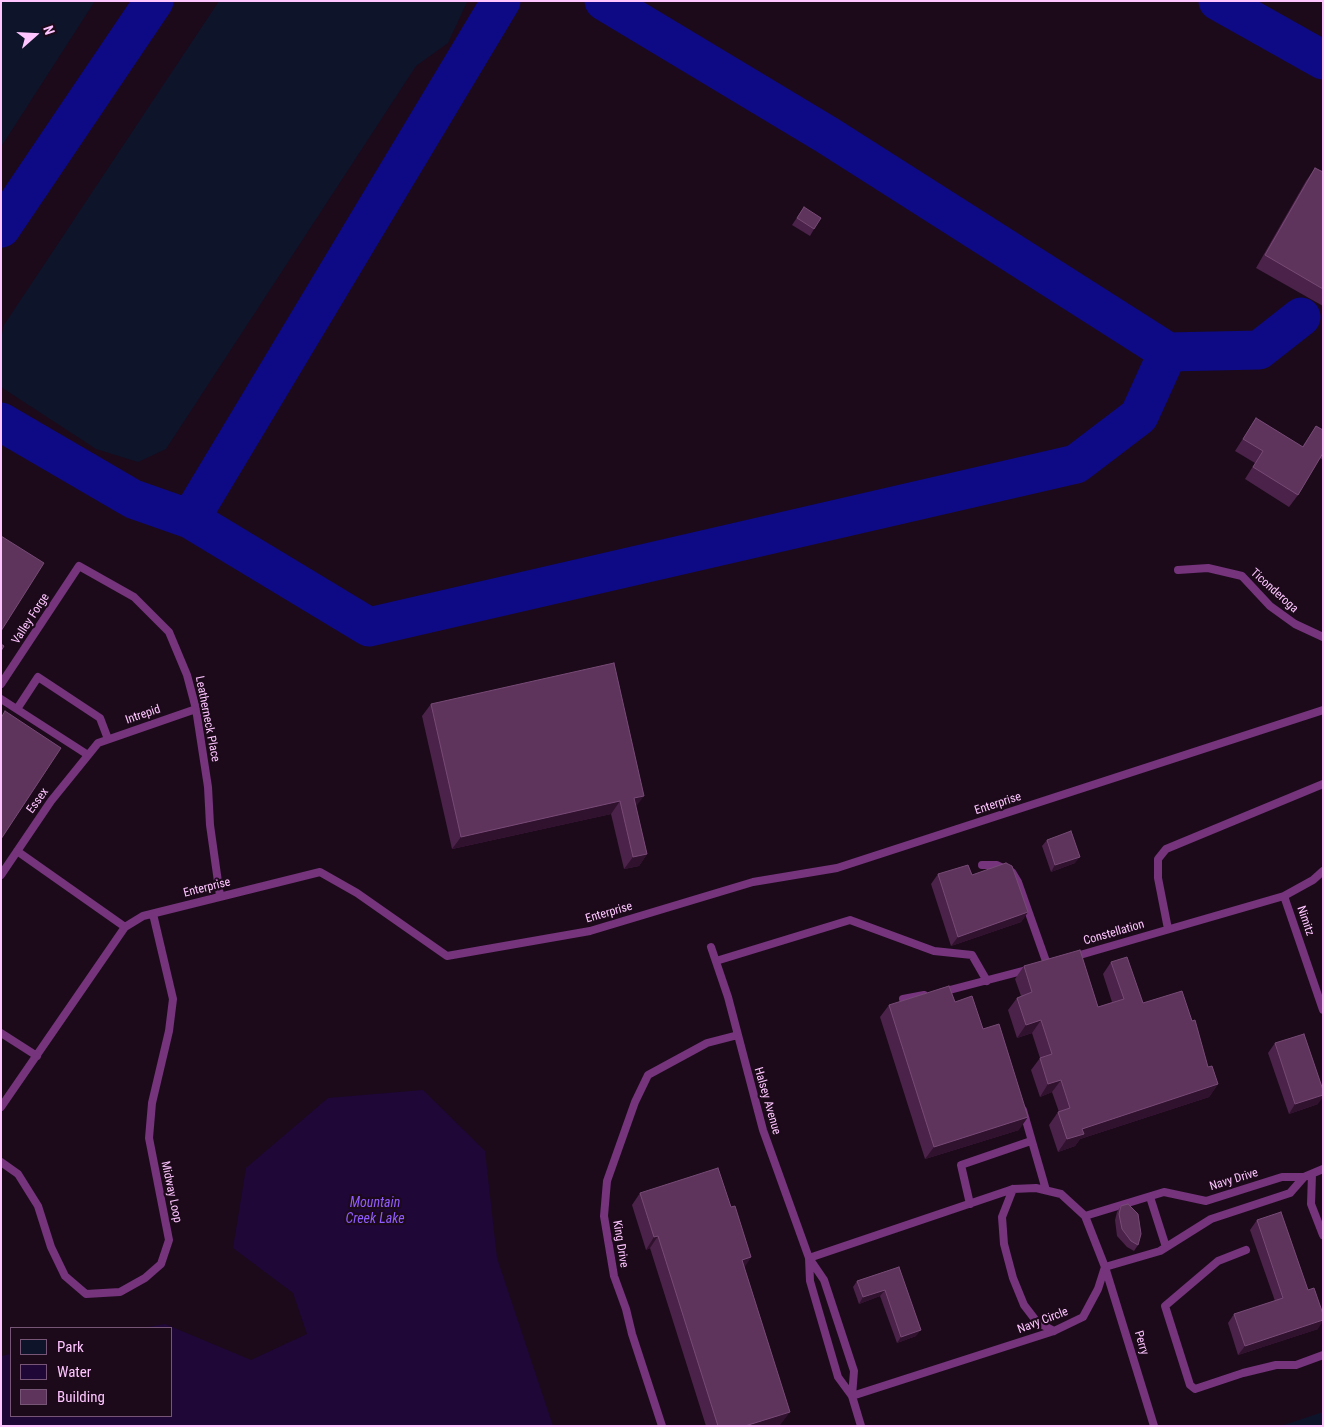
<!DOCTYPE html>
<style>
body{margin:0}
#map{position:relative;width:1324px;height:1427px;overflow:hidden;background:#1c0a1b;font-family:"Roboto Condensed",sans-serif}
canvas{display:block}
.frame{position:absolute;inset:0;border:2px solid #fec5ff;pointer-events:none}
.legend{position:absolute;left:10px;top:1327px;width:162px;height:90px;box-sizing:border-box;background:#1c0a1b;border:1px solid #765576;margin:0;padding:6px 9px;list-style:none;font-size:15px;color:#fec5ff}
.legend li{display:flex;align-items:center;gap:10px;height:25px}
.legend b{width:25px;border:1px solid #765576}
.north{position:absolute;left:10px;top:10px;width:50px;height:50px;-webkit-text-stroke:4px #1c0a1b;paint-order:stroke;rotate:71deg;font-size:14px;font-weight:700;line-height:20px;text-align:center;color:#fec5ff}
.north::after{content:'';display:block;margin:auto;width:18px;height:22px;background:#fec5ff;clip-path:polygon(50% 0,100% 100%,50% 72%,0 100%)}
</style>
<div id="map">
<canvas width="1324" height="1427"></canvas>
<div class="frame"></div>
<ul class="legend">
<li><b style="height:14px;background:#0e142a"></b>Park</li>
<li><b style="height:14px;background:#1f0738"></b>Water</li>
<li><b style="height:14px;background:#5e345c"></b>Building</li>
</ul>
<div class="north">N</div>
</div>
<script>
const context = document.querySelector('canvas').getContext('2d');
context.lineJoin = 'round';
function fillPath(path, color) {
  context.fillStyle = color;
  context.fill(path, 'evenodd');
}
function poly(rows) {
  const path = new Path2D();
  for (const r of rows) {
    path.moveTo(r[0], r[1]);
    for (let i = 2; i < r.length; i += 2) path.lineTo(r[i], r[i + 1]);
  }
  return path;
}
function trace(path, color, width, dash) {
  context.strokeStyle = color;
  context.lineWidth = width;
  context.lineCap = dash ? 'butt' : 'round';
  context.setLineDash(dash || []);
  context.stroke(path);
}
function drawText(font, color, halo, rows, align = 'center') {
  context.font = font + ' "Roboto Condensed",sans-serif';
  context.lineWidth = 4.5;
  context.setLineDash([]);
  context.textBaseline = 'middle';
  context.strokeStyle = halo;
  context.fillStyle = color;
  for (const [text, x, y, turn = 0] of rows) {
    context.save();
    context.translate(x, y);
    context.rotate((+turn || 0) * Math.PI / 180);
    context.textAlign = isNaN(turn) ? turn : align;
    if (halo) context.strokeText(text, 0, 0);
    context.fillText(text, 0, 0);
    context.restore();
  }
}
const green = poly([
 [1,1,95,1,1,147],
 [219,1,467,2,448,43,416,66,166,449,138,462,96,449,1,387,1,338,4,325],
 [1323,1412,1323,1426,1281,1426]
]);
const water = poly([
 [423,1090,485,1151,497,1258,553,1426,1,1426,1,1356,11,1354,11,1416,171,1416,171,1328,143,1328,165,1324,251,1360,307,1334,293,1293,233,1248,246,1168,328,1098]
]);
const taxiway = poly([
 [604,1,827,135,1168,352,1259,350,1301,317],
 [1218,1,1323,60],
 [1,228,154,1],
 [1,422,133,499,190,519,501,1],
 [190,519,369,627,1076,464,1139,416,1168,352]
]);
const lane = poly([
 [1178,570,1208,568,1242,576,1270,606,1295,624,1323,637],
 [1,684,79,566,134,597,169,632,187,675,196,709,208,787,210,825,220,896],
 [1,699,88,755],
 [17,709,38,677,100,718,108,739],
 [17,851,125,927],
 [982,865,997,865,1012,872,1018,882,1047,964],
 [1,875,51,801,98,743,196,709],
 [1284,896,1323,1010],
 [1168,929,1158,878,1158,859,1166,849,1323,784],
 [711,947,728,997,763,1130,809,1258,824,1280,854,1371,852,1396],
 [1073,957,1284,896,1313,880,1323,871],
 [716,961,850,920,934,951,972,955,987,981],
 [942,992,1030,969],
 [903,999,924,995],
 [1,1033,37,1056],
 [1,1107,125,927,143,916,320,872,357,893,447,956,590,931,753,882,837,868,1323,710],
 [1023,1110,1046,1190],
 [1,1162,18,1174,38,1206,51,1247,65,1276,86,1294,120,1292,145,1278,161,1264,169,1240,149,1138,152,1103,169,1031,173,999,153,914],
 [1312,1174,1311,1204,1323,1235],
 [1013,1189,1002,1217,1004,1244,1013,1278,1024,1305,1037,1322,1054,1331],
 [1150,1197,1166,1247],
 [970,1204,961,1165,1031,1141],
 [1085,1216,1164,1192,1206,1201,1282,1177,1304,1177,1323,1169],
 [1246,1250,1218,1261,1165,1306,1190,1385,1195,1389,1243,1373,1276,1365,1296,1365,1323,1355],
 [809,1258,1013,1189,1036,1188,1061,1194,1085,1216,1105,1267,1098,1289,1083,1317,1054,1331,852,1396],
 [809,1258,810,1281,838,1377,852,1396,861,1426],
 [662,1426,632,1334,626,1309,614,1276,604,1216,607,1181,635,1102,648,1075,707,1043,738,1035],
 [1154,1426,1105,1267,1160,1251,1211,1219,1290,1193,1304,1177]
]);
const wall = poly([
 [1315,168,1323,172,1323,306,1256,268,1306,181],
 [804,207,814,229,810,236,792,225],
 [1256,418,1302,447,1316,426,1323,430,1323,460,1320,458,1298,495,1289,507,1245,479,1255,463,1235,451],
 [431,704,636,807,647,854,639,866,624,869,611,814,452,849,422,716],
 [1047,840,1075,863,1051,872,1042,846],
 [938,874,972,875,1028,912,1021,922,951,946,931,884],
 [1111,962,1143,1003,1208,1067,1218,1084,1209,1097,1080,1139,1075,1146,1058,1152,1049,1125,1058,1112,1059,1112,1052,1092,1040,1097,1031,1070,1040,1058,1032,1033,1017,1038,1008,1010,1017,998,1021,996,1015,979,1024,966,1098,1007,1112,1002,1103,974],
 [955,1002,983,1029,1019,1130,925,1159,880,1017,889,1005],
 [1275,1043,1318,1104,1289,1114,1268,1053],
 [640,1193,731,1207,751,1257,744,1267,781,1424,776,1426,706,1426,650,1248,646,1250,632,1205],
 [1121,1206,1138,1245,1134,1251,1127,1247,1117,1236,1115,1220,1117,1212],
 [1257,1220,1318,1329,1238,1355,1228,1323,1234,1314,1275,1301,1250,1230],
 [899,1267,916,1336,897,1343,880,1296,859,1304,853,1287,857,1281]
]);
const shadedWall = poly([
 [644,796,635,808,634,798],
 [620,801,611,814,452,849,461,837],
 [647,854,639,866,624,869,633,857],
 [1080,857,1075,863,1051,872,1055,865],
 [1028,912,1021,922,951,946,958,937],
 [1041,1020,1032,1033,1017,1038,1026,1025],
 [1061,1080,1052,1092,1040,1097,1048,1084],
 [1218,1084,1209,1097,1080,1139,1075,1146,1058,1152,1067,1139,1082,1129],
 [1323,1095,1323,1097,1318,1104,1289,1114,1295,1104],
 [1028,1117,1019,1130,925,1159,934,1147],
 [658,1236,650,1248,646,1250,654,1237],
 [751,1257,743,1270,742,1260],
 [885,1290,880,1296,859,1304,863,1297],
 [1323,1320,1323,1321,1318,1329,1238,1355,1245,1346],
 [921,1330,916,1336,897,1343,901,1337],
 [790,1412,781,1424,776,1426,745,1426]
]);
const building = poly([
 [1315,168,1323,172,1323,289,1265,255,1315,168],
 [804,207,821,218,814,229,797,218,804,207],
 [1256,418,1303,447,1316,426,1323,430,1323,453,1298,495,1253,467,1263,451,1243,439,1256,418],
 [1,536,44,563,1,631,1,536],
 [1,644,4,646,1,651,1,644],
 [614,663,644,796,634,798,647,854,633,857,620,801,461,837,431,704,614,663],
 [5,711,61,748,1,839,1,718,5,711],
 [1071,831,1080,857,1055,865,1047,840,1071,831],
 [1006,863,1012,866,1028,912,958,937,938,874,968,865,972,875,1006,863],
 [1080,950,1098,1007,1124,999,1111,962,1127,957,1143,1003,1182,991,1192,1021,1195,1020,1208,1067,1212,1066,1218,1084,1082,1129,1084,1134,1067,1139,1058,1112,1070,1108,1061,1080,1048,1084,1040,1058,1052,1054,1041,1020,1026,1025,1017,998,1032,992,1024,966,1080,950],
 [949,986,955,1002,972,996,983,1029,999,1024,1028,1117,934,1147,889,1005,949,986],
 [1304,1034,1323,1090,1323,1095,1295,1104,1275,1043,1304,1034],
 [718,1168,731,1207,735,1206,751,1257,742,1260,790,1412,745,1426,718,1426,658,1236,654,1237,640,1193,718,1168],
 [1128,1204,1138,1214,1141,1234,1138,1245,1131,1241,1122,1229,1119,1214,1121,1206,1128,1204],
 [1281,1212,1308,1290,1314,1288,1323,1314,1323,1320,1245,1346,1234,1314,1283,1298,1257,1220,1281,1212],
 [899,1267,921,1330,901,1337,885,1290,863,1297,857,1281,899,1267]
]);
const streetNames = [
 ["Ticonderoga",1274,591,42],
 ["Valley Forge",31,619,-57],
 ["Intrepid",143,715,-19],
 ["Leatherneck Place",207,719,79],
 ["Essex",38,801,-54],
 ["Enterprise",998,804,-18],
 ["Enterprise",207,888,-14],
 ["Enterprise",609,913,-16],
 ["Nimitz",1305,921,71],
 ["Constellation",1114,933,-16],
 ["Halsey Avenue",767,1101,74],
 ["Navy Drive",1234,1180,-17],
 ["Midway Loop",171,1192,78],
 ["King Drive",620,1244,81],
 ["Navy Circle",1043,1321,-21],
 ["Perry",1141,1343,74]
];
const waterNames = [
 ["Mountain",375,1203],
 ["Creek Lake",375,1219]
];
fillPath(green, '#0e142a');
fillPath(water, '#1f0738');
trace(taxiway, '#0e0a86', 39);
trace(lane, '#75347c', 8);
fillPath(wall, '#4b2249');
fillPath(shadedWall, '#30112e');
fillPath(building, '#5e345c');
trace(building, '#774a76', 1);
drawText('12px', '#fec5ff', '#1c0a1b', streetNames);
drawText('italic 14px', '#915cff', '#1c0a1b', waterNames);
</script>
